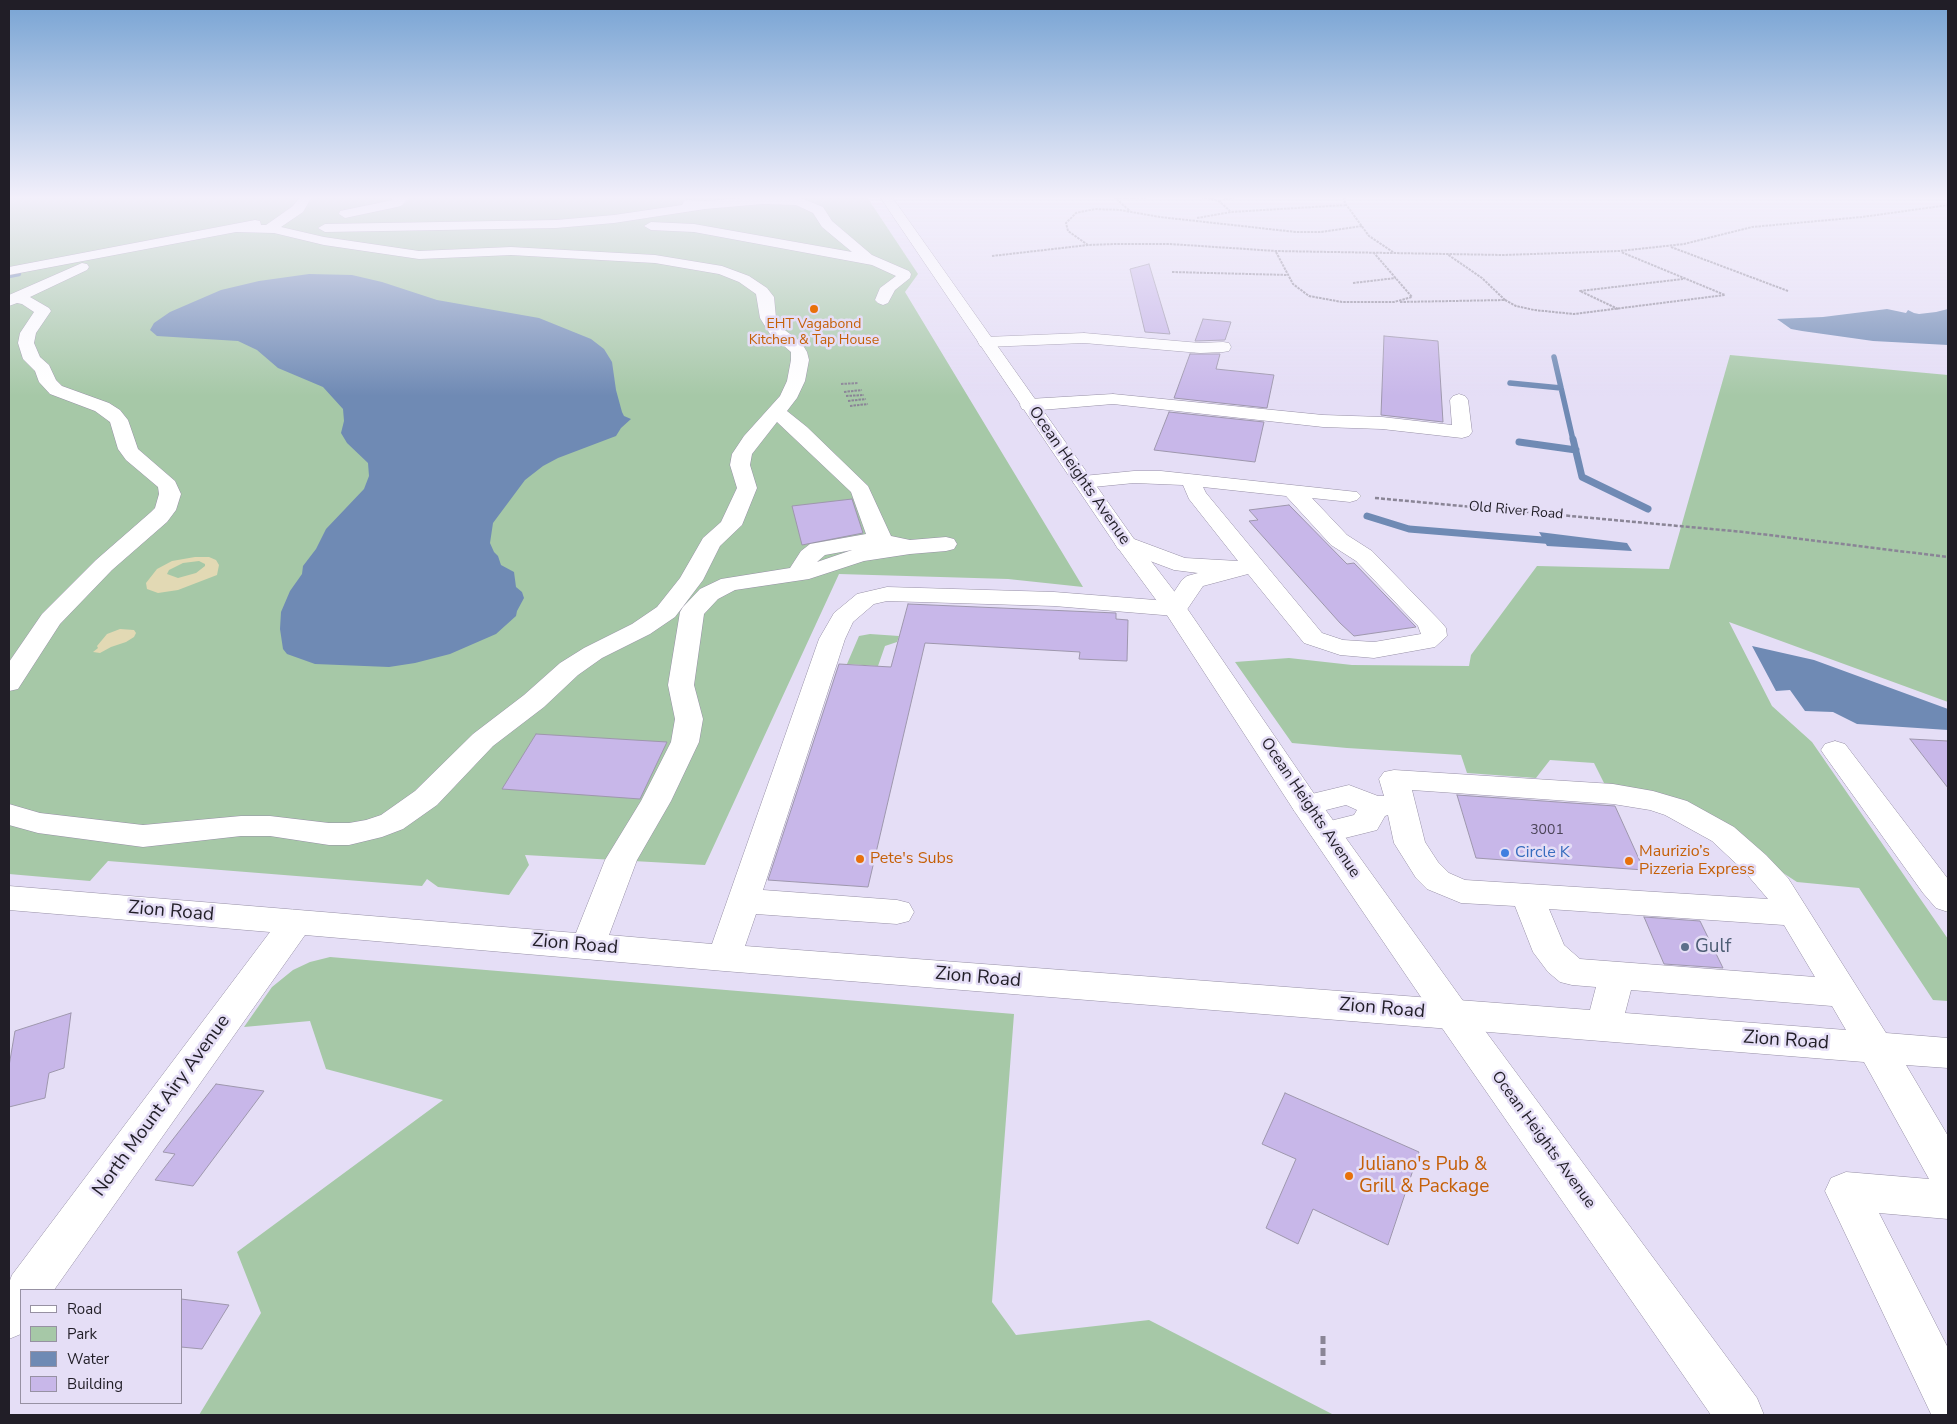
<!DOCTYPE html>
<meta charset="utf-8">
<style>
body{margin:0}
#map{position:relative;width:1957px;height:1424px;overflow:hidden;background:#e5def6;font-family:"Nunito Sans",sans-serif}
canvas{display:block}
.frame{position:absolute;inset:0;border:10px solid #211e27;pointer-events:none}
.legend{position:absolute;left:20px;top:1289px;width:162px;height:115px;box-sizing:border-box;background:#e5def6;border:1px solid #9791a3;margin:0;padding:6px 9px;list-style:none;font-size:15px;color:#211e27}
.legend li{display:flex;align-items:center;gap:10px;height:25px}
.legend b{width:25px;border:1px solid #9791a3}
</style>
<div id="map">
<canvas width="1957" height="1424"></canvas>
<div class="frame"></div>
<ul class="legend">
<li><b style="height:6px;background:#fff"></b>Road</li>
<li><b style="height:14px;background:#a6c8a7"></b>Park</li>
<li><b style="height:14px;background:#6f8ab4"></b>Water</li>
<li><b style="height:14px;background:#c8b7e9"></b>Building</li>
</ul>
</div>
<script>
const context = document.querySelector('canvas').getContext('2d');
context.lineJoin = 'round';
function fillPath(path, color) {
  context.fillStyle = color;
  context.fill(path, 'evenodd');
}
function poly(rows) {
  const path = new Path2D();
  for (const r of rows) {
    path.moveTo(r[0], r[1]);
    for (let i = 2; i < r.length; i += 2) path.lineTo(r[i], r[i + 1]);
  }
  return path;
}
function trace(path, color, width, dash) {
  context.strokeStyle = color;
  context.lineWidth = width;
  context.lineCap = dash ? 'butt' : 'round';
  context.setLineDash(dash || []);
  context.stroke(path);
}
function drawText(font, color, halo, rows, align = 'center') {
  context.font = font + ' "Nunito Sans",sans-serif';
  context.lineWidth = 5;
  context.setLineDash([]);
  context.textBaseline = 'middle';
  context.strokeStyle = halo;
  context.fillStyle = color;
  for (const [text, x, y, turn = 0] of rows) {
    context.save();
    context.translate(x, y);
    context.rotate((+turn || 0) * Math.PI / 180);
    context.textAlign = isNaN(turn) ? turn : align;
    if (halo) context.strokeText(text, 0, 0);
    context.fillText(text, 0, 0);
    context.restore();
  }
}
const green = poly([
 [9,197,867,197,918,274,905,292,1083,587,1008,579,839,574,705,865,525,855,529,865,509,895,438,887,427,879,422,886,108,861,90,881,9,874],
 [1730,355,1948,375,1948,702,1729,622,1772,706,1812,742,1948,939,1948,1001,1933,1000,1859,888,1797,882,1660,793,1604,783,1594,763,1550,760,1536,778,1467,773,1461,755,1347,748,1292,743,1235,662,1289,658,1352,665,1469,666,1471,655,1537,566,1669,569],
 [870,634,899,636,897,642,885,646,878,666,847,664,859,636],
 [330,957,1014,1014,992,1302,1016,1335,1149,1320,1334,1415,199,1415,261,1313,237,1252,443,1100,326,1069,310,1021,244,1027,272,987,293,970,310,962]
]);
const sand = poly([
 [195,557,209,557,216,560,219,565,217,575,178,590,158,593,147,589,146,583,157,569,172,561],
 [199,561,205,564,205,566,196,573,178,578,167,574,169,570,183,563],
 [120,629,134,630,136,633,134,637,126,642,111,647,100,653,93,652,98,648,97,646,107,634]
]);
const water = poly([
 [309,274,352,275,382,282,437,300,539,318,591,339,604,349,612,362,616,390,622,412,624,416,631,419,621,428,616,436,558,458,543,466,525,480,493,523,490,543,494,552,498,556,501,565,514,572,516,587,522,592,524,598,517,611,516,616,496,634,450,654,415,663,389,667,315,664,287,654,283,649,280,629,281,612,290,591,302,574,303,566,316,549,326,529,364,489,369,476,368,463,347,443,341,433,344,421,343,409,323,387,278,368,257,350,238,341,157,336,150,330,154,323,170,312,221,290,259,281],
 [1887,309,1906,313,1908,310,1914,313,1919,314,1936,312,1948,309,1948,345,1873,341,1802,331,1791,329,1777,319,1823,317],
 [1539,532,1627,543,1632,551,1547,546],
 [1752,646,1814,660,1948,709,1948,730,1857,724,1833,712,1805,711,1790,690,1776,691]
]);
const streamFar2 = poly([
 [9,276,19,274]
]);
const streamFar1 = poly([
 [1554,357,1573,440],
 [1510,383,1561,388]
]);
const stream = poly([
 [1573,439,1582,477,1648,509],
 [1519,442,1576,450],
 [1367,516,1409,529,1555,541]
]);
const building = poly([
 [1149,264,1170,334,1145,332,1130,269,1149,264],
 [1203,319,1231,322,1225,340,1195,341,1203,319],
 [1384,336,1438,341,1443,422,1381,415,1384,336],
 [1190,354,1220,354,1216,369,1274,375,1267,408,1174,398,1190,354],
 [1169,412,1264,422,1255,462,1154,450,1169,412],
 [852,499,863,533,802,545,792,506,852,499],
 [1289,505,1347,564,1354,563,1416,627,1354,636,1340,623,1249,521,1258,520,1249,510,1289,505],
 [908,604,1116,613,1116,619,1128,620,1127,661,1079,659,1080,652,925,643,868,887,768,880,839,664,891,667,908,604],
 [536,734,667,742,640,799,502,789,536,734],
 [1910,739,1948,741,1948,788,1910,739],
 [1457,795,1615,806,1644,870,1476,858,1457,795],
 [1644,917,1700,921,1723,968,1664,964,1644,917],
 [71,1013,64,1068,49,1073,45,1098,9,1107,9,1066,15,1031,71,1013],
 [216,1084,264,1091,193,1186,155,1180,175,1154,163,1152,216,1084],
 [1285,1093,1419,1152,1388,1245,1313,1209,1298,1244,1266,1228,1296,1159,1262,1144,1285,1093],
 [181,1299,229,1305,202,1349,181,1347,181,1299]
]);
const pathFar2 = poly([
 [1114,197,1130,211],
 [1201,197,1219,201,1230,211],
 [1344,197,1345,203,1369,236,1393,252],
 [1116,198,1152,197],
 [1219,201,1235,197],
 [1197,218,1231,212,1346,205],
 [1088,245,1068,231,1066,223,1076,213,1095,209,1120,210,1160,217,1296,232,1321,232,1362,226],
 [1671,247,1788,291],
 [1276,252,1293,284,1309,296,1342,302,1394,302,1412,297,1374,253],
 [992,256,1088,245,1114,244,1170,244,1276,251,1504,255,1619,251,1684,244,1752,227,1862,217,1948,205],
 [1172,272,1288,275],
 [1353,283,1396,278],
 [1505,300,1516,306,1534,310,1574,314,1725,295,1621,252],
 [1400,302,1505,300,1482,278,1447,254],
 [1618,309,1580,291,1683,279],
 [841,384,858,383],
 [844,392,862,390],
 [846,396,864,395],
 [848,401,866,399],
 [850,406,868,404]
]);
const pathFar1 = poly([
 [1375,498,1744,532,1948,557]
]);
const path = poly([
 [1323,1336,1323,1365]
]);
const minor = poly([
 [300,197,312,197,303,212,281,227,324,237,419,251,511,247,655,255,722,266,749,276,767,288,774,297,776,318,782,328,801,342,807,352,809,360,805,381,797,398,787,411,807,427,868,486,891,536,910,540,946,537,954,539,957,544,954,549,946,551,910,554,864,561,809,579,735,590,718,599,704,614,694,685,703,719,699,742,671,801,637,860,609,935,712,944,819,639,834,613,857,594,887,587,1054,592,1168,601,1182,580,1187,576,1198,573,1174,570,1118,549,1115,544,1118,539,1126,537,1134,539,1185,558,1238,561,1189,499,1183,485,1134,483,1083,488,1076,486,1073,482,1076,478,1083,476,1134,471,1161,471,1357,492,1361,496,1357,500,1350,502,1312,498,1347,535,1372,551,1442,623,1446,628,1447,636,1435,647,1374,658,1340,655,1304,643,1248,574,1203,586,1184,614,1175,616,1054,606,887,601,874,604,853,622,845,639,763,890,897,900,909,903,914,912,909,921,897,924,756,914,745,946,1590,1010,1596,987,1572,985,1560,982,1548,972,1533,952,1515,906,1461,903,1427,889,1416,878,1394,843,1388,815,1385,816,1377,830,1325,843,1314,839,1309,832,1314,825,1354,815,1357,810,1346,805,1306,815,1295,812,1291,805,1295,798,1349,785,1378,796,1384,796,1379,779,1384,772,1394,770,1613,784,1653,791,1687,801,1734,827,1766,855,1788,878,1886,1033,1948,1038,1948,1068,1906,1065,1948,1136,1948,1219,1879,1213,1948,1348,1948,1415,1931,1414,1825,1191,1831,1178,1846,1172,1929,1179,1864,1062,724,971,305,935,54,1290,21,1290,21,1334,9,1339,9,1283,12,1275,270,932,9,910,9,886,576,933,605,860,641,801,671,742,675,719,668,685,680,612,683,607,700,589,721,579,790,568,801,551,810,544,866,534,851,492,777,422,752,454,750,465,757,488,742,525,720,546,703,580,675,617,650,634,602,658,578,675,544,707,493,746,437,805,403,829,382,837,349,845,329,845,270,836,241,836,143,847,38,833,9,825,9,804,40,813,143,825,241,816,270,816,329,823,349,823,366,820,381,815,415,791,473,734,524,695,560,663,584,648,632,624,657,607,680,578,703,538,721,522,737,488,730,465,732,454,744,436,780,396,787,381,791,360,791,352,770,334,760,318,756,294,739,282,719,274,655,263,511,255,419,259,324,245,274,233,236,232,9,275,9,267,255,220,260,221,261,225,266,225,293,206,300,197],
 [1203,487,1286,496,1331,545,1356,561,1418,626,1421,634,1374,642,1343,640,1322,633,1206,493,1203,487],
 [852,550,817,562,825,555,852,550],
 [1412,790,1613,804,1650,810,1665,815,1712,841,1744,871,1768,899,1465,880,1449,873,1438,862,1425,842,1412,790],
 [1549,909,1784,925,1815,977,1580,959,1564,945,1549,909],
 [1631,990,1832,1006,1846,1030,1625,1013,1631,990],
 [391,197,407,197,408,199,401,206,397,207,345,218,339,214,340,211,393,200,391,197],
 [760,197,798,197,823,207,832,221,872,255,909,271,911,274,910,278,895,290,888,303,883,305,878,303,875,300,880,288,896,276,872,265,694,232,651,230,644,226,651,222,694,224,852,252,822,227,813,213,796,205,763,204,705,209,614,223,556,228,325,232,318,228,325,224,556,220,614,215,682,205,684,201,688,200,705,201,760,197],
 [82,263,87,264,89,267,87,270,30,297,49,308,51,311,36,333,34,343,40,357,49,365,56,380,62,386,109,403,120,410,128,420,138,449,175,481,181,494,176,510,167,522,112,570,60,624,18,689,9,691,9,662,42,614,96,560,151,512,155,508,159,494,158,487,126,460,118,449,110,422,95,411,50,394,39,382,35,371,23,359,18,343,20,333,34,312,22,304,17,303,9,306,9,295,82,263],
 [1084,333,1200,343,1223,342,1229,343,1231,347,1229,351,1223,352,1200,353,1084,343,986,347,980,346,978,342,980,338,986,337,1084,333],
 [1113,394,1323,415,1382,417,1452,425,1450,400,1453,396,1459,394,1465,396,1468,400,1472,432,1469,436,1462,438,1382,429,1323,427,1113,404,1029,411,1022,409,1020,405,1022,401,1029,399,1113,394],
 [1835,741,1845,744,1948,879,1948,912,1936,908,1923,893,1825,756,1821,750,1825,744,1835,741]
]);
const major = poly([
 [880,197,892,197,1134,539,1184,604,1317,798,1466,1005,1757,1398,1764,1415,1711,1415,1440,1025,1295,812,1165,612,1115,544,880,197]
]);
const markers = [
 [814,309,5,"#e8710a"],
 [1505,853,5,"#3f7fe0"],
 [860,859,5,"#e8710a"],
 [1629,861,5,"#e8710a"],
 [1685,947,5,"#5c6f8a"],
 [1349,1176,5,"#e8710a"]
];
const farFoodnames = [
 ["EHT Vagabond",814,325],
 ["Kitchen & Tap House",814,341]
];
const farStreetnames = [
 ["Old River Road",1516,511,5]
];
const numberNames = [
 ["3001",1547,831]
];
const streetNames = [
 ["Ocean Heights Avenue",1079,476,55],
 ["Ocean Heights Avenue",1310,808,56],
 ["Ocean Heights Avenue",1543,1140,54]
];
const foodNames = [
 ["Maurizio’s",1639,852],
 ["Pizzeria Express",1639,870],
 ["Pete's Subs",870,859]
];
const shopNames = [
 ["Circle K",1515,853]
];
const nearStreetnames = [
 ["Zion Road",171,912,5],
 ["Zion Road",575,945,5],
 ["Zion Road",978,978,5],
 ["Zion Road",1382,1009,5],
 ["Zion Road",1786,1041,4],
 ["North Mount Airy Avenue",162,1106,-54]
];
const nearServicenames = [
 ["Gulf",1695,947]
];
const nearFoodnames = [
 ["Juliano's Pub &",1359,1165],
 ["Grill & Package",1359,1187]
];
fillPath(green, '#a6c8a7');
fillPath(sand, '#e2d9b4');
fillPath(water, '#6f8ab4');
trace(streamFar2, '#6f8ab4', 4.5);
trace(streamFar1, '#6f8ab4', 5.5);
trace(stream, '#6f8ab4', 7);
fillPath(building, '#c8b7e9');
trace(building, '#9e97ad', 1);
trace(minor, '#9790a6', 1);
trace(major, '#9790a6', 1);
trace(pathFar2, '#8a8596', 2, [2.5, 1]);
trace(pathFar1, '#8a8596', 2.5, [4, 2]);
trace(path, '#8a8596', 5, [8, 4]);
fillPath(minor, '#fff');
fillPath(major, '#fff');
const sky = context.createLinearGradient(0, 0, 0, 396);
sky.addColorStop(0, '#77a3d3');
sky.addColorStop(0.5, '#f3f0fb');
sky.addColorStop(1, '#f3f0fb00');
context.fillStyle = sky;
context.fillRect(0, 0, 1957, 396);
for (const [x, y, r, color] of markers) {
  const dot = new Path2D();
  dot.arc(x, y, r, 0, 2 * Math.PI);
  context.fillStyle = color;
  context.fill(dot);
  trace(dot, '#e5def6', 2);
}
drawText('14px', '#c56008', '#e5def6', farFoodnames);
drawText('14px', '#211e27', '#e5def6', farStreetnames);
drawText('14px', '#4b4458', null, numberNames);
drawText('16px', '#211e27', '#e5def6', streetNames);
drawText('16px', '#c56008', '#e5def6', foodNames, 'left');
drawText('16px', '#366cbe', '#e5def6', shopNames, 'left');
drawText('19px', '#211e27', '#e5def6', nearStreetnames);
drawText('19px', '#4e5e75', '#e5def6', nearServicenames, 'left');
drawText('19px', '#c56008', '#e5def6', nearFoodnames, 'left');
</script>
